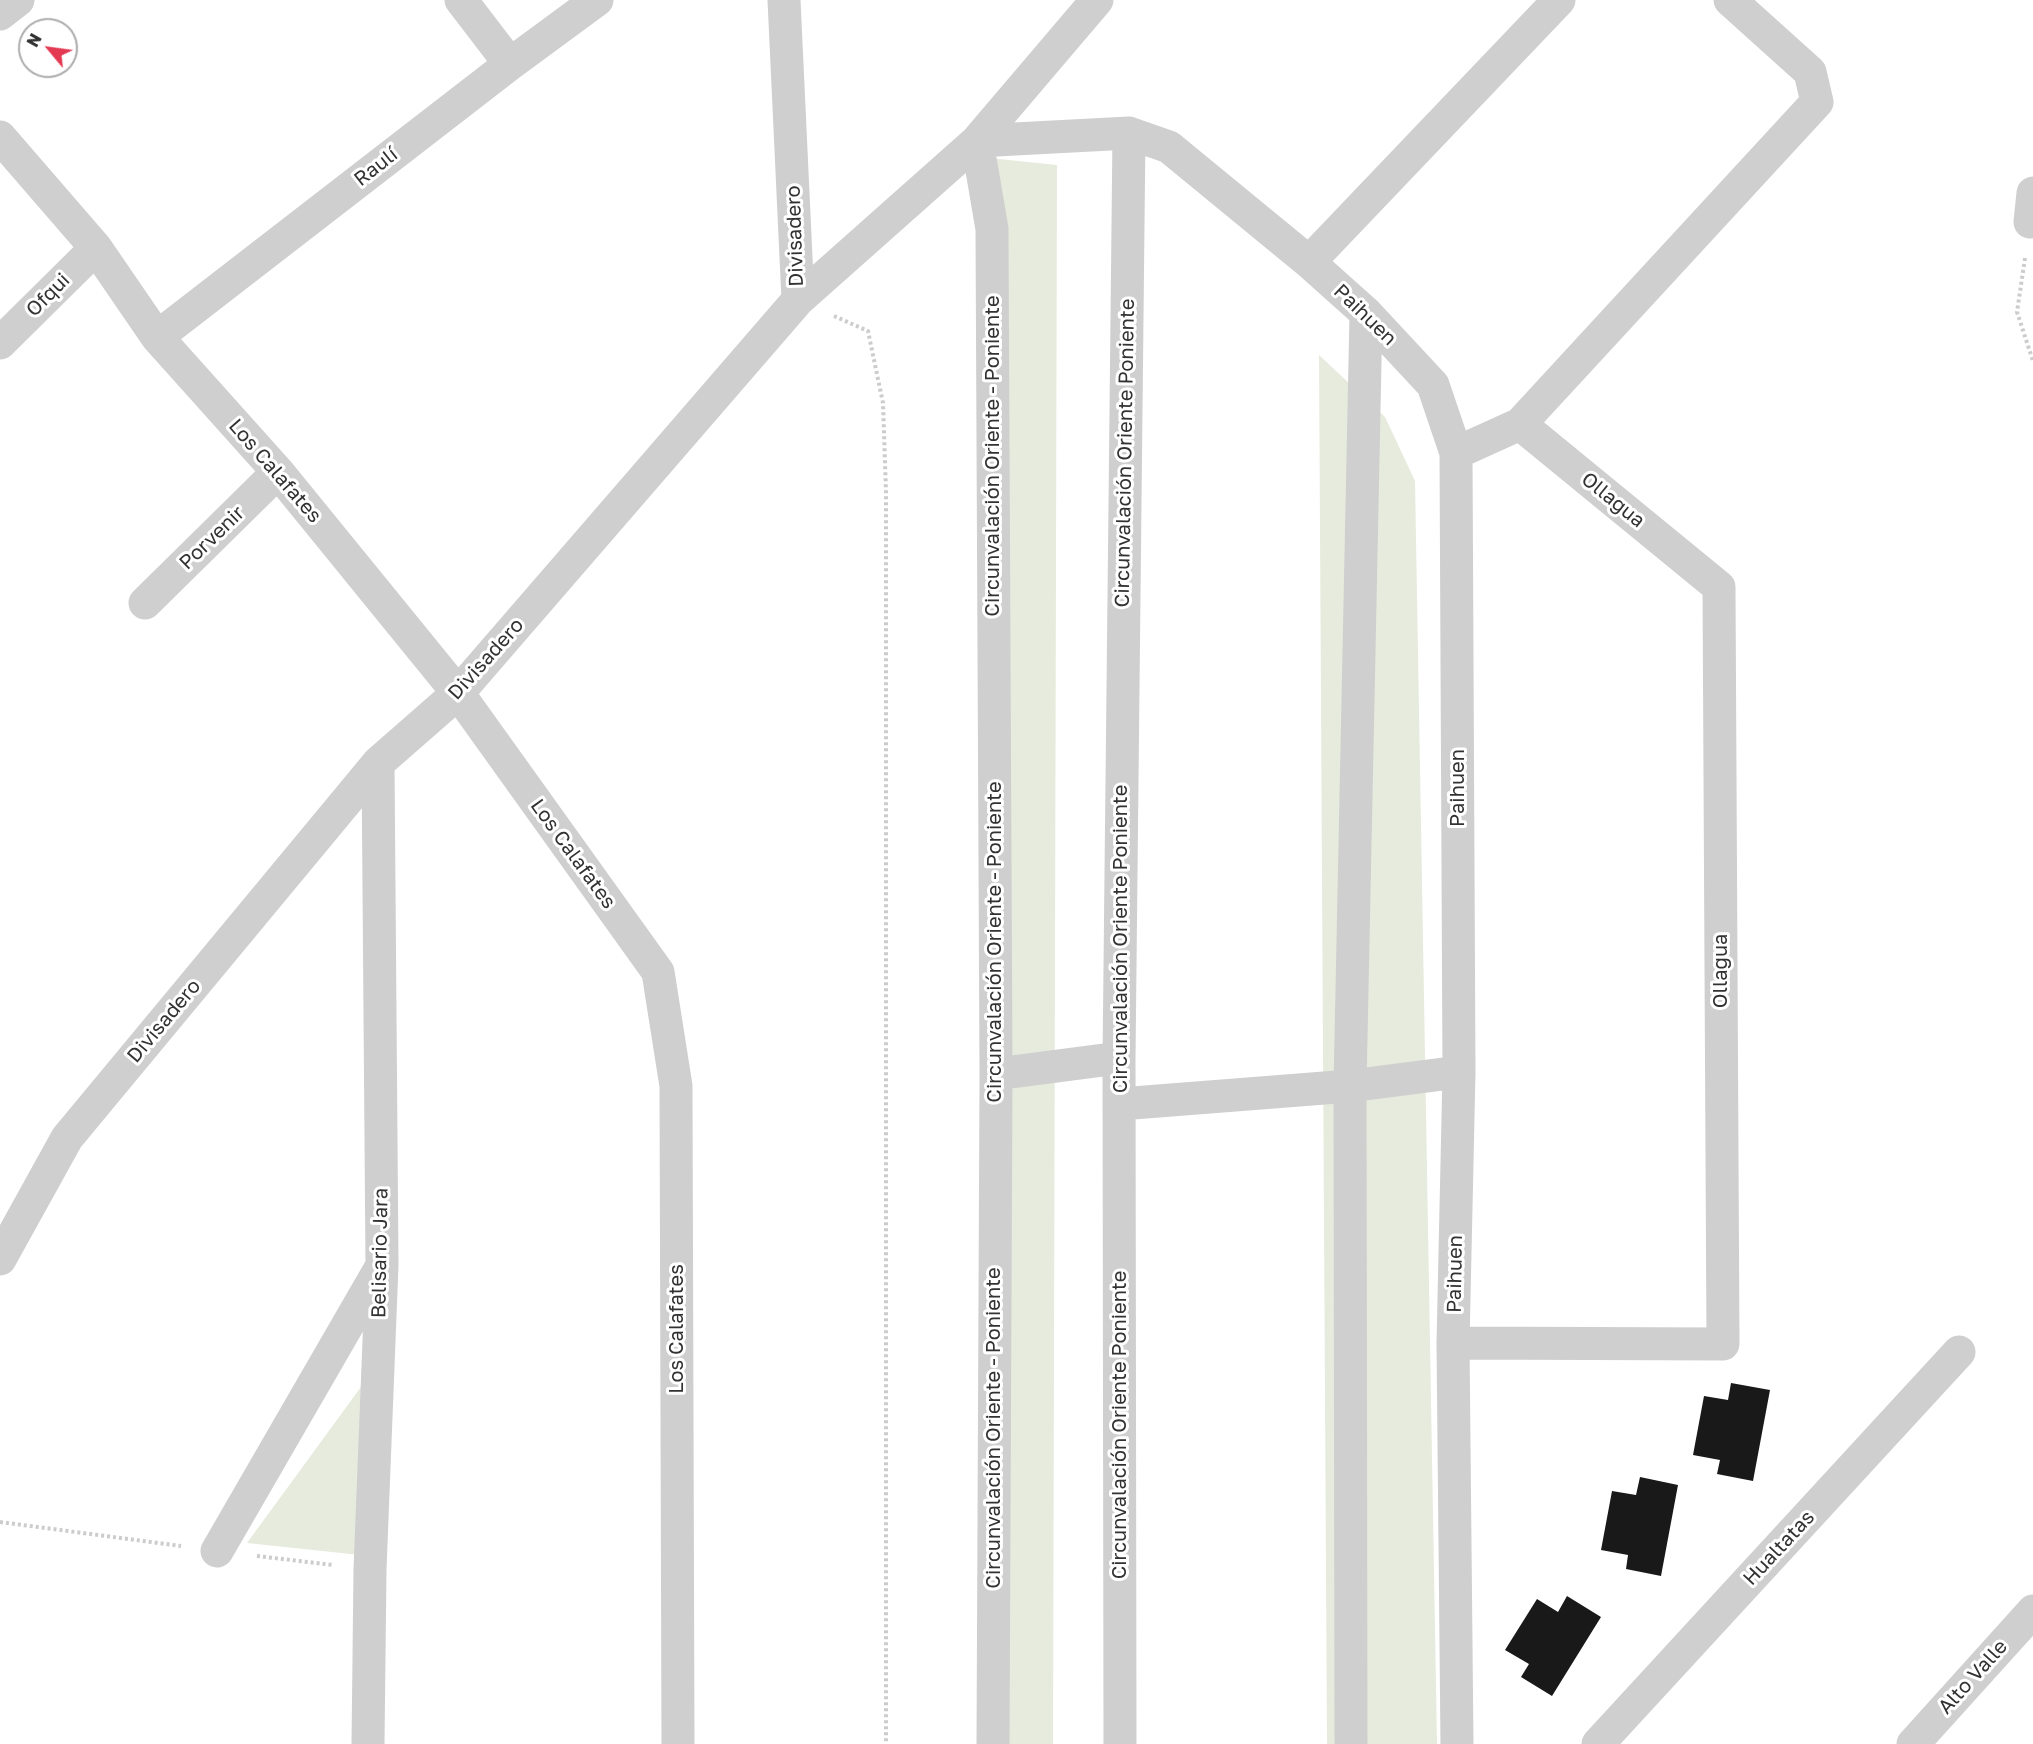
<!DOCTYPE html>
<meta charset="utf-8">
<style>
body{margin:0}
#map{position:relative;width:2033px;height:1744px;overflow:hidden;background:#fff;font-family:"Golos Text",sans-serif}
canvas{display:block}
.north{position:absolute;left:18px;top:18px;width:60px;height:60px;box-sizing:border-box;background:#fff;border:2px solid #adadad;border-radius:50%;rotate:299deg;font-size:16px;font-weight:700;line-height:24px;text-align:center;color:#323232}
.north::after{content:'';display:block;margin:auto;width:21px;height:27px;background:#e43953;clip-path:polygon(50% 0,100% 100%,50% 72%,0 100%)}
</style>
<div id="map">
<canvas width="2033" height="1744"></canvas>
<div class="north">N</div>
</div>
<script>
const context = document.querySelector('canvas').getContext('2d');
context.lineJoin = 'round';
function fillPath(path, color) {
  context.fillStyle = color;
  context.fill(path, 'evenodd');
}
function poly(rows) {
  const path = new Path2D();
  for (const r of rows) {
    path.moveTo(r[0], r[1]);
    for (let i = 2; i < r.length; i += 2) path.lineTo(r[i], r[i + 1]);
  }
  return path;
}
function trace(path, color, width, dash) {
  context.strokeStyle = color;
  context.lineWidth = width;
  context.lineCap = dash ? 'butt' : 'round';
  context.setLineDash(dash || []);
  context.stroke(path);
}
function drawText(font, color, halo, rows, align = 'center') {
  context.font = font + ' "Golos Text",sans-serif';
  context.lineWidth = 6;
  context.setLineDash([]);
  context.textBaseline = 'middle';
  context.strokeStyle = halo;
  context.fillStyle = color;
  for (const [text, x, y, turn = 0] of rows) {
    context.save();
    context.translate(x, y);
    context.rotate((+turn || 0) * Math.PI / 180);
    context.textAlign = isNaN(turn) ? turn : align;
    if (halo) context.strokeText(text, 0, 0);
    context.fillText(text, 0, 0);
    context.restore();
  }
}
const green = poly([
 [989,158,1057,165,1053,1744,983,1744],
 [1319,355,1385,417,1415,481,1437,1744,1327,1744],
 [388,1350,379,1557,247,1543]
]);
const building = poly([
 [1731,1383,1770,1390,1753,1481,1717,1474,1720,1460,1693,1455,1704,1396,1728,1400],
 [1640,1477,1678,1485,1661,1576,1626,1569,1628,1555,1601,1550,1612,1491,1636,1495],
 [1567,1596,1601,1617,1552,1696,1521,1677,1529,1664,1505,1650,1537,1599,1558,1612]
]);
const path = poly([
 [2025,258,2017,312,2033,361],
 [834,316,868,331,883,403,886,492,886,1744],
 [0,1522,181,1546],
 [257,1556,333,1565]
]);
const street = poly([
 [461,0,510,64],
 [784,0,798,300],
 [0,14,18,0],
 [0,137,96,248,157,337,278,472,458,693,658,972,676,1086,678,1744],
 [2030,222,2033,193],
 [1309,262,1559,0],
 [157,337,510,64,597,0],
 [0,343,96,248],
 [1456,453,1520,424,1817,102,1810,72,1730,0],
 [145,603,278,472],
 [996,1074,1119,1058],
 [1120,1104,1350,1086,1459,1072],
 [0,1259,67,1138,378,763,458,693,798,300,977,141,1097,0],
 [1453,1343,1723,1344,1719,587,1520,424],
 [217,1551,380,1269],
 [368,1744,370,1569,382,1265,378,763],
 [993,1744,996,1074,992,229,977,141,1129,133,1169,147,1309,262,1366,313,1433,385,1456,453,1459,1072,1453,1343,1457,1744],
 [1120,1744,1119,1058,1129,133],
 [1351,1744,1350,1086,1366,313],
 [1598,1744,1959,1352],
 [1913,1744,2033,1611]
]);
const streetNames = [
 ["Raulí",376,167,-38],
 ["Divisadero",795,236,-92],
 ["Ofqui",48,295,-45],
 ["Paihuen",1365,315,44],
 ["Circunvalación Oriente Poniente",1125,453,-89],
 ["Circunvalación Oriente - Poniente",993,456,-90],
 ["Los Calafates",275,471,49],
 ["Ollagua",1613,500,39],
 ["Porvenir",212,538,-44],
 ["Divisadero",486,659,-48],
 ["Paihuen",1458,788,-90],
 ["Los Calafates",573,854,54],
 ["Circunvalación Oriente Poniente",1121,939,-90],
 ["Circunvalación Oriente - Poniente",995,942,-90],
 ["Ollagua",1721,971,-90],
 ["Divisadero",164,1021,-50],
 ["Belisario Jara",380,1253,-89],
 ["Paihuen",1455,1274,-89],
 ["Los Calafates",677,1329,-90],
 ["Circunvalación Oriente Poniente",1120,1425,-90],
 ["Circunvalación Oriente - Poniente",994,1428,-90],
 ["Hualtatas",1779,1548,-47],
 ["Alto Valle",1973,1677,-48]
];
fillPath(green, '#e6ebdd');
fillPath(building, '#191919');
trace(path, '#ccc', 4, [3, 3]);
trace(street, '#cfcfcf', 33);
drawText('20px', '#323232', '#fff', streetNames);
</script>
